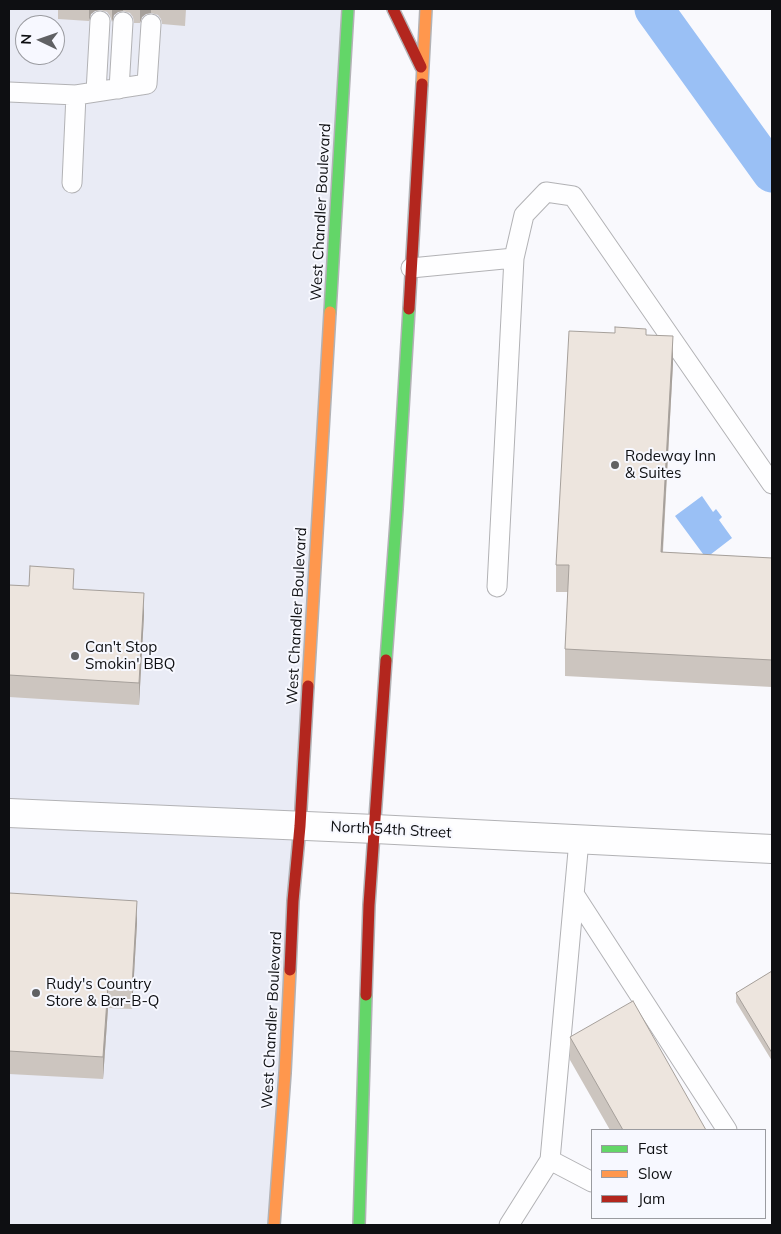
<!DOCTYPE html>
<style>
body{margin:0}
#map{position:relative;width:781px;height:1234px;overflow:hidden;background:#f9f9fd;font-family:Mulish,sans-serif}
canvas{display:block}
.frame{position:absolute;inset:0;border:10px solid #0e0f12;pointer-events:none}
.legend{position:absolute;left:591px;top:1129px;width:175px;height:90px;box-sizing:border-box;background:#f7f8ff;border:1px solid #9a9ba0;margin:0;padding:6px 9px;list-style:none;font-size:15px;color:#0e0f12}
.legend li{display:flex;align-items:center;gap:10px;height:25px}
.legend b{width:25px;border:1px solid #9a9ba0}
.north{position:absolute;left:15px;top:15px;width:50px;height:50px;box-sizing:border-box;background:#f7f8ff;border:1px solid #9a9ba0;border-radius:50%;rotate:273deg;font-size:14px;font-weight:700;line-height:20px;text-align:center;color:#0e0f12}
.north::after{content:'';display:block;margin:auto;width:18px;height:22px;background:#606164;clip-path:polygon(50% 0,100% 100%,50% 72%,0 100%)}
</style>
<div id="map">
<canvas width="781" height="1234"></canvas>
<div class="frame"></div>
<ul class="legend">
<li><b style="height:6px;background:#63d668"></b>Fast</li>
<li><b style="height:6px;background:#ff974d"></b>Slow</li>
<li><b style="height:6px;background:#b3261e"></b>Jam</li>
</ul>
<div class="north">N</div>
</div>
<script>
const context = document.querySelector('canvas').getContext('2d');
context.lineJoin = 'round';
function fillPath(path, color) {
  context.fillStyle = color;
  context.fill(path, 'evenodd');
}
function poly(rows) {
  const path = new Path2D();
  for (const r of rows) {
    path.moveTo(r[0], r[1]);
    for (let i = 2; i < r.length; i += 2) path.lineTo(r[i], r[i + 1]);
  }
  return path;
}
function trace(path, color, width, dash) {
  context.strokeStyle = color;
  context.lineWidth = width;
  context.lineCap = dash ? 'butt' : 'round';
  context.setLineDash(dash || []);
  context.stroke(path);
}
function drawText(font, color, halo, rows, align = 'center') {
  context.font = font + ' Mulish,sans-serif';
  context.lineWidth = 4;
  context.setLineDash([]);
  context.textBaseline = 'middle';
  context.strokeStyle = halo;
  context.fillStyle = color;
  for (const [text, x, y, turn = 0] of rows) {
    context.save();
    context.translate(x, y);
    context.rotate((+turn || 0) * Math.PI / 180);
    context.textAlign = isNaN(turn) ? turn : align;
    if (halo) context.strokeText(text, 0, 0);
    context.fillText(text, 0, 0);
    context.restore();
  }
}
const built = poly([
 [9,9,349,9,274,1225,9,1225],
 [25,25,55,25,55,55,25,55]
]);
const water = poly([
 [702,496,713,512,716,509,722,517,719,520,732,538,706,558,675,516]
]);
const canal = poly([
 [654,9,772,173]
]);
const lane = poly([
 [119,89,123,22],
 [9,92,76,95,72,183],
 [96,92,100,21],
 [76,95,147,84,151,24],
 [411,268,514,258,524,215,546,192,573,196,772,484],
 [497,587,514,258],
 [574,894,727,1130],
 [550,1160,592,1182],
 [509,1225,550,1160,579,840]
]);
const street = poly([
 [9,813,375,829,772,849]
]);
const fast = poly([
 [330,312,348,9],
 [386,660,397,509,409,309],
 [359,1225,366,995]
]);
const slow = poly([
 [422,84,426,9],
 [308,686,330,312],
 [274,1225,285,1073,290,970]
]);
const jam = poly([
 [393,9,421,67],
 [409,309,422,84],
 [290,970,293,901,300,826,308,686],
 [366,995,369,905,386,660]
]);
const wall = poly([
 [58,9,186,9,185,26,162,24,161,19,158,15,151,13,146,14,142,17,140,23,134,23,133,17,130,13,123,11,118,12,114,15,112,22,110,16,107,12,100,10,95,11,91,14,89,21,58,19],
 [646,335,673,363,663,552,772,558,772,687,565,676,565,649,568,592,556,592,556,565],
 [9,585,74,589,144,615,139,705,9,697],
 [9,893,137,923,132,1009,108,1008,103,1079,9,1074],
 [772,971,772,1061,736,1002,736,993],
 [570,1037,706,1130,610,1130,570,1060]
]);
const shadedWall = poly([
 [89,9,100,9,100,10,95,11,91,14,89,21],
 [112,9,123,9,123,11,118,12,114,15,112,22],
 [140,9,151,9,151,13,146,14,142,17,140,23],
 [673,336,673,363,661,579,661,552],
 [144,593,144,615,139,705,139,683],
 [137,901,137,923,132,1009,132,987],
 [108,985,108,1008,103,1079,103,1057]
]);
const building = poly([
 [615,327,646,329,646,335,673,336,661,552,772,558,772,660,565,649,569,565,556,565,569,331,615,333,615,327],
 [30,566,74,569,73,589,144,593,139,683,9,675,9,585,29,586,30,566],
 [9,893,137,901,132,987,108,985,103,1057,9,1051,9,893],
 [772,971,772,1053,736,993,772,971],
 [633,1001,706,1130,623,1130,570,1037,633,1001]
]);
const markers = [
 [615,465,5,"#606164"],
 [75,656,5,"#606164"],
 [36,993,5,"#606164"]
];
const streetNames = [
 ["West Chandler Boulevard",321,212,-87],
 ["West Chandler Boulevard",297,616,-87],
 ["North 54th Street",391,830,3],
 ["West Chandler Boulevard",272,1020,-87]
];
const poiNames = [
 ["Rodeway Inn",625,456],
 ["& Suites",625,473],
 ["Can't Stop",85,647],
 ["Smokin' BBQ",85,664],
 ["Rudy's Country",46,984],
 ["Store & Bar-B-Q",46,1001]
];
fillPath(built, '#e9ebf5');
fillPath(water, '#9ac0f5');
trace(canal, '#9ac0f5', 39);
trace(lane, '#b2b2b5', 21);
trace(street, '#b2b2b5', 30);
trace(fast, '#b2b2b5', 14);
trace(slow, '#b2b2b5', 14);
trace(jam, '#b2b2b5', 14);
trace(lane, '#fefeff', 19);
trace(street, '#fefeff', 28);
trace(fast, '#63d668', 11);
trace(slow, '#ff974d', 11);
trace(jam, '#b3261e', 11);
fillPath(wall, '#ccc5bf');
fillPath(shadedWall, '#a6a09b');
fillPath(building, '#ede5de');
trace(building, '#a6a09b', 1);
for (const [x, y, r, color] of markers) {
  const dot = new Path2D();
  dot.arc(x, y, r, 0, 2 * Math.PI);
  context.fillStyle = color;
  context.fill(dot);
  trace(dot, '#f7f8ff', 2);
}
drawText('15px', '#0e0f12', '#f7f8ff', streetNames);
drawText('15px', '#0e0f12', '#f7f8ff', poiNames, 'left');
</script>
